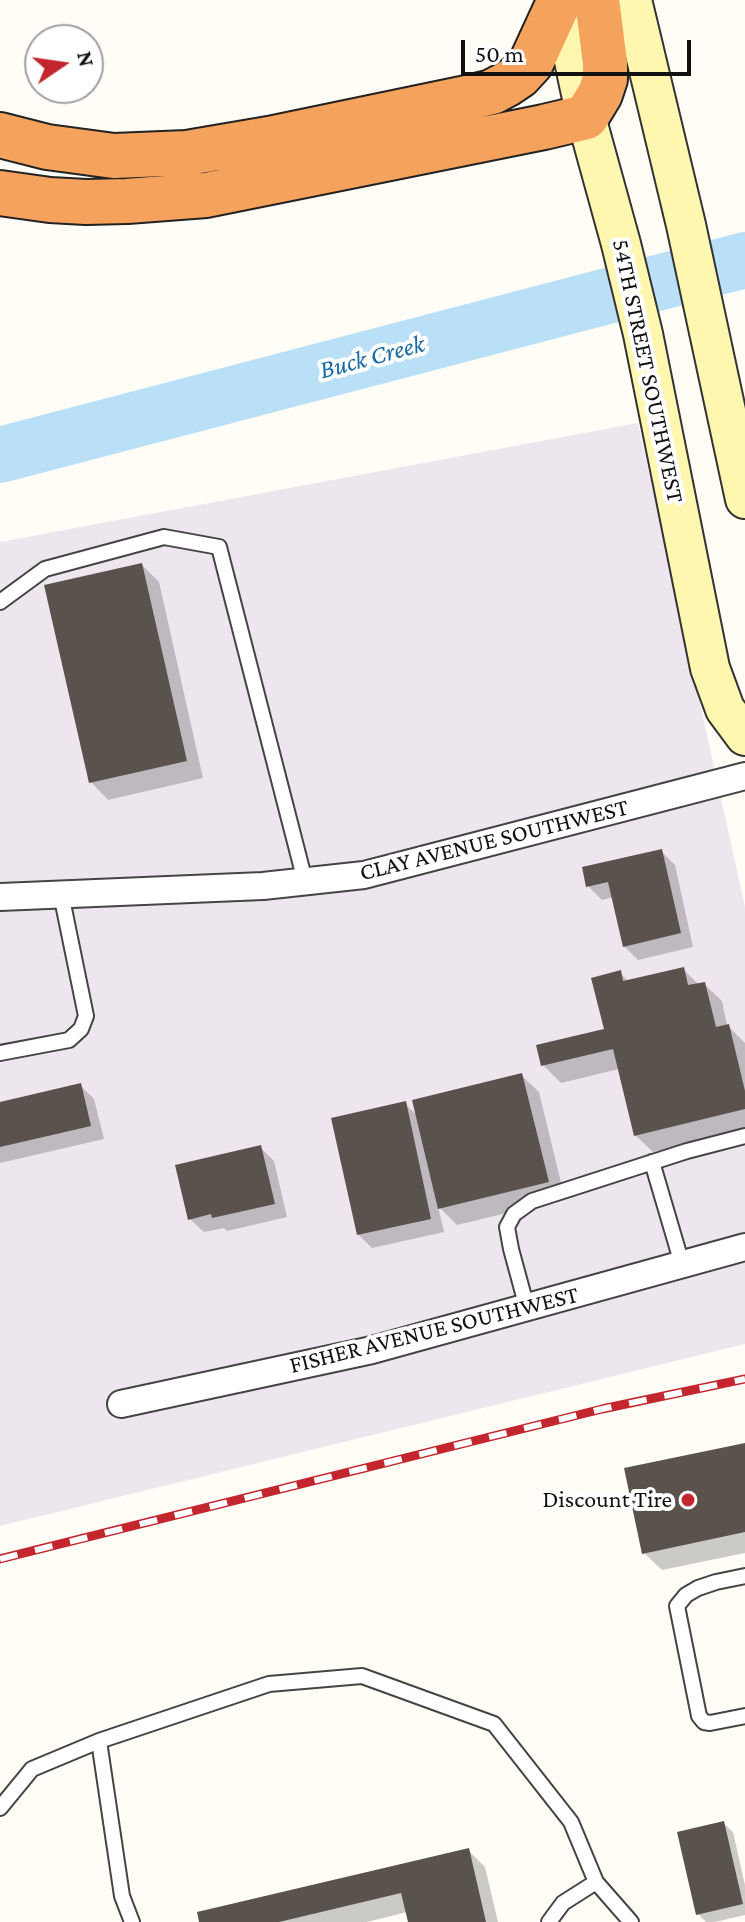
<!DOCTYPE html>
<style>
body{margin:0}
#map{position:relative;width:745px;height:1922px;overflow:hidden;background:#fffdf5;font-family:"Crimson Pro",serif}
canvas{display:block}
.north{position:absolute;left:24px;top:24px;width:80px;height:80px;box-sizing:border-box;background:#fff;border:2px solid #a0a0a0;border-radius:50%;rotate:77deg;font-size:22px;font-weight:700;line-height:32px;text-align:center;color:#111}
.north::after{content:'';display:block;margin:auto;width:28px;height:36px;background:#c4262e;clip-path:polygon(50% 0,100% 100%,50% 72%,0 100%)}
.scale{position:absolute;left:461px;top:40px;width:230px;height:36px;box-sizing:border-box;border:4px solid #111;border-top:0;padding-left:10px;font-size:24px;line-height:28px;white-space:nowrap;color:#111;-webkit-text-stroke:6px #fff;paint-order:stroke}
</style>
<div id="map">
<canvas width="745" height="1922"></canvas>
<div class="north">N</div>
<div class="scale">50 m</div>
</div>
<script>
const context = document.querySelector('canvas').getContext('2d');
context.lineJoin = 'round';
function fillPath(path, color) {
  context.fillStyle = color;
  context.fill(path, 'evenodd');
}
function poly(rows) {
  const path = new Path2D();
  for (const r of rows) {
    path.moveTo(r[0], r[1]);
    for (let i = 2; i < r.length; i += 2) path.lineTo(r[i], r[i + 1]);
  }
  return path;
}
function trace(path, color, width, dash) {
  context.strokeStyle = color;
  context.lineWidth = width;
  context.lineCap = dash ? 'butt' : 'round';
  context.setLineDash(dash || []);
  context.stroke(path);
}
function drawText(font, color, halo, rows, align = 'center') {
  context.font = font + ' "Crimson Pro",serif';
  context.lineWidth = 8;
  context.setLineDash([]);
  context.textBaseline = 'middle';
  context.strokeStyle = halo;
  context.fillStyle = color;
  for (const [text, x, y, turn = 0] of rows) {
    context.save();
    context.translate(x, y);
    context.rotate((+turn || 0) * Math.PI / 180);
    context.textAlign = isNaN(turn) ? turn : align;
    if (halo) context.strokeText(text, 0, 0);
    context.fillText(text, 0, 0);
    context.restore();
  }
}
const industrial = poly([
 [638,423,745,907,745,1344,0,1526,0,542]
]);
const shadow = poly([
 [142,565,159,582,203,778,108,800,91,782],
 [661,851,675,865,693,947,638,960,624,946,614,897,602,900,588,886],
 [683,969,699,985,704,984,722,1001,727,1025,745,1043,745,1130,653,1152,635,1135,619,1069,561,1083,543,1065,606,1030,620,973,629,982],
 [521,1075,539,1092,565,1199,457,1225,438,1206,444,1232,372,1248,358,1234,405,1104,418,1116],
 [81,1086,94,1099,104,1139,0,1163,0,1104],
 [260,1147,274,1161,287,1217,227,1231,224,1228,204,1232,190,1219],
 [745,1445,745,1553,662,1570,644,1553],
 [723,1823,733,1832,745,1885,745,1915,715,1922,706,1922,698,1914],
 [468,1850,485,1867,498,1922,410,1922,407,1912,367,1922,201,1922]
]);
const river = poly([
 [0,455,745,260]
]);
const building = poly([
 [142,563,187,761,89,783,44,585],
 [662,849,681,933,623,947,608,882,586,887,582,867],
 [684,967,688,985,705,982,716,1027,729,1024,745,1091,745,1109,634,1136,613,1049,541,1066,536,1045,604,1029,591,978,621,970,623,981],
 [522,1073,549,1182,438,1209,412,1100],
 [81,1083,91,1126,0,1147,0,1102],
 [406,1101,431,1219,357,1235,331,1118],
 [261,1145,275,1204,212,1218,211,1214,188,1220,175,1165],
 [745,1443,745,1532,642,1554,624,1468],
 [724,1821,743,1904,696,1915,677,1832],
 [469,1848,486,1922,408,1922,401,1893,279,1922,199,1922,197,1912]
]);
const service = poly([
 [0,602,45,569,164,537,219,547,305,881],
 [0,1053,69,1040,81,1029,86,1016,61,894],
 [652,1162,682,1264],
 [527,1308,511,1249,507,1227,514,1214,532,1201,687,1151,745,1136],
 [745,1576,716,1582,698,1588,686,1595,677,1606,699,1716,704,1722,710,1723,745,1716],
 [99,1741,122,1896,132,1922],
 [0,1808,32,1769,99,1741,269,1684,362,1676,494,1724,571,1822,596,1882,631,1922],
 [549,1922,563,1903,596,1882]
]);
const minor = poly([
 [0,897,263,886,364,875,745,776],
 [121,1404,372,1350,745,1247]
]);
const secondary = poly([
 [561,0,586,117,621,244,643,334,710,668,725,709,745,736],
 [632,0,686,225,745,499]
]);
const motorway = poly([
 [0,135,47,147,114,156,187,153,269,139,476,96,492,92,507,84,519,76,531,63,560,0],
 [0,193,50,200,86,202,127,201,206,195,544,127,586,117,600,94,605,79,605,63,597,0]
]);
const rail = poly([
 [0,1559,602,1409,745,1379]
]);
const markers = [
 [688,1500,8,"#c4262e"]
];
const streetNames = [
 ["54TH STREET SOUTHWEST",648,371,78],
 ["CLAY AVENUE SOUTHWEST",494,840,-14],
 ["FISHER AVENUE SOUTHWEST",434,1330,-14]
];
const poiNames = [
 ["Discount Tire",672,1500]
];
const waterNames = [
 ["Buck Creek",372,357,-15]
];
fillPath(industrial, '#eee6ef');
fillPath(shadow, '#0003');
trace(river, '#b9e0f7', 56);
fillPath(building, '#5a524d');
trace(service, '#444', 18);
trace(minor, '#444', 30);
trace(secondary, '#333', 42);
trace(motorway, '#222', 48);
trace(service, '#fff', 14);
trace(minor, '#fff', 26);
trace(secondary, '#fff6b0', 38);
trace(motorway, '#f5a25d', 44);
trace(rail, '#c4262e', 9);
trace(rail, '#fff', 6, [18]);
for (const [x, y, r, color] of markers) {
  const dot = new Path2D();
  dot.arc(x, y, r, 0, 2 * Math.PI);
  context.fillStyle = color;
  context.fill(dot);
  trace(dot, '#fff', 3);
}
drawText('24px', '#111', '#fff', streetNames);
drawText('24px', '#111', '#fff', poiNames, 'right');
drawText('italic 26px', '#1768a6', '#fff', waterNames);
</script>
